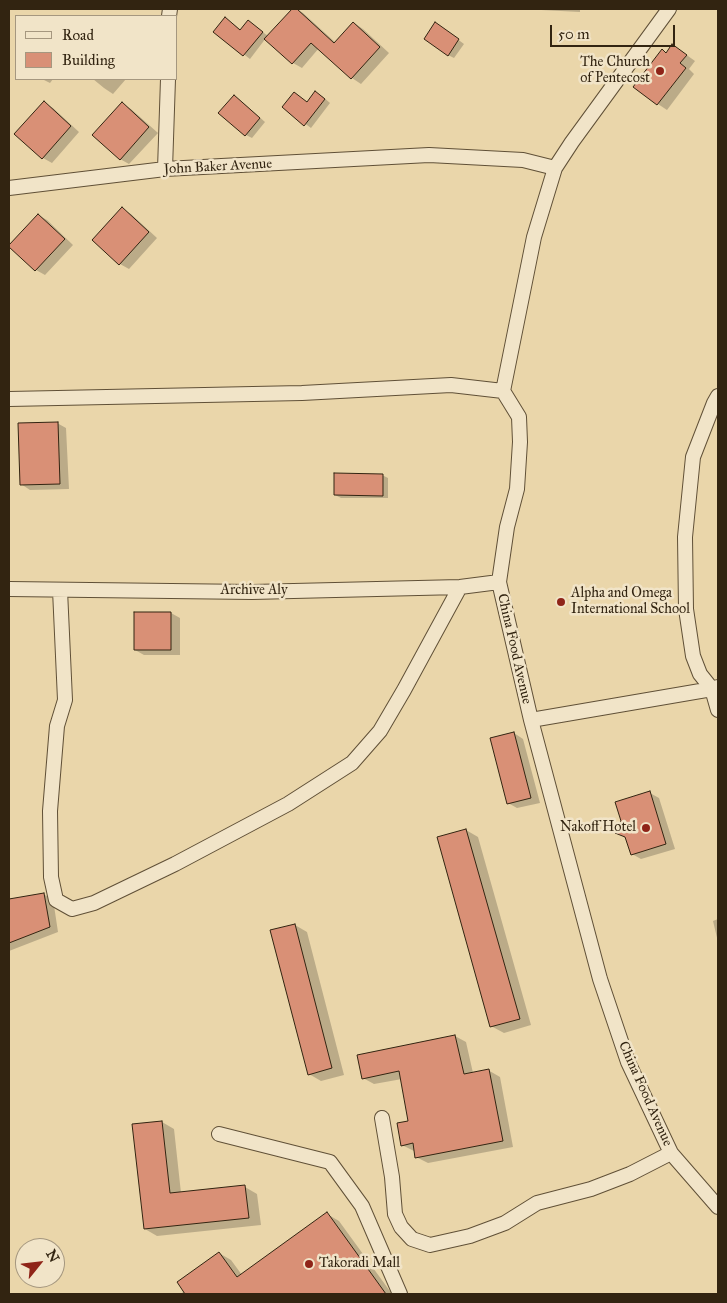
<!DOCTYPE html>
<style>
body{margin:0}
#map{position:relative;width:727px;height:1303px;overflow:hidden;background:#ead6aa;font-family:"IM FELL Great Primer",serif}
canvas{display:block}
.frame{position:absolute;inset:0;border:10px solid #322411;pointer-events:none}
.legend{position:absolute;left:15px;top:15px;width:162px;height:65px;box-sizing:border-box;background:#f1e4c8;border:1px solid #a5977f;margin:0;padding:6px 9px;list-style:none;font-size:15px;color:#322411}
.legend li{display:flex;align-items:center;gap:10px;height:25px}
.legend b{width:25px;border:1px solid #a5977f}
.north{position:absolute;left:15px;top:1238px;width:50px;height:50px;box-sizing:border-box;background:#f1e4c8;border:1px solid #a5977f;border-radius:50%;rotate:61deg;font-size:14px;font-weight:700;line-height:20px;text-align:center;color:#322411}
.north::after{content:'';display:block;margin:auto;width:18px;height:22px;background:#8f2418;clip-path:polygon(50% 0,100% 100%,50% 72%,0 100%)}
.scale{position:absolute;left:550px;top:25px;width:125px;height:22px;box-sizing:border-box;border:2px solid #322411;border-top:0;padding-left:6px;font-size:15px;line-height:18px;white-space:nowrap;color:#322411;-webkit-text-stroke:4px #f1e4c8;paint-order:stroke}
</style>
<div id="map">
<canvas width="727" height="1303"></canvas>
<div class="frame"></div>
<ul class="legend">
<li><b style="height:6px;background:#f1e4c8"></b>Road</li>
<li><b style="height:14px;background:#d99076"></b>Building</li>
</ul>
<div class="north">N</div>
<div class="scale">50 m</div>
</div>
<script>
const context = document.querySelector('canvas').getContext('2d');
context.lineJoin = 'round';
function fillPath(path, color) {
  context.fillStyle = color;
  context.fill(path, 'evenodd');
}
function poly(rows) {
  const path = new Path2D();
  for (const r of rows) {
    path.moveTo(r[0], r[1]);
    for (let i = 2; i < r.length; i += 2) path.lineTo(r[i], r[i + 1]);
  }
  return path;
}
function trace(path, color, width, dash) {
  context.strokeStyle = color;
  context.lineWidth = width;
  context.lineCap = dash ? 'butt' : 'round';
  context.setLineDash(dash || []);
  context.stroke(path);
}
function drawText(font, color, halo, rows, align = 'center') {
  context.font = font + ' "IM FELL Great Primer",serif';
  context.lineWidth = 5;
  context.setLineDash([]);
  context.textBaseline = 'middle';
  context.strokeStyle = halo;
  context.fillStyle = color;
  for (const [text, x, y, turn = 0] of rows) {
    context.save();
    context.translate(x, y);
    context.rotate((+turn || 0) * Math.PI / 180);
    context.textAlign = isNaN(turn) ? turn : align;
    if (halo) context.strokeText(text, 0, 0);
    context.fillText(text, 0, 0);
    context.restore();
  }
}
const shadow = poly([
 [293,9,296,9,303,13,336,43,354,23,363,29,389,53,361,84,352,78,319,48,302,68,293,63,266,38,250,59,215,32,231,22,241,30,248,21,268,36],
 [522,9,580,9,580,12],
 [441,27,464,44,454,58,448,55],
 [681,51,695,61,689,69,694,74,667,110,658,104,635,87,667,54],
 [42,79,53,79,50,83],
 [93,79,126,79,113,94,104,88],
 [322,96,330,103,311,128,283,107,308,103],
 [234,97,240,100,265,122,252,138,246,135,220,113],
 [44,103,53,108,79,132,52,163,43,158],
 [122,104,131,109,158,133,129,164,120,159],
 [122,209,131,214,157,238,129,269,120,264],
 [38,215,47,220,73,245,45,275,36,270,10,246],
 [57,423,66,428,69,489,30,490,21,484],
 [382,475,388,478,388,498,341,498,335,495],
 [171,613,180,618,180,655,144,655,135,650],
 [514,733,523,739,540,803,517,808,508,803],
 [650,793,659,798,675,849,641,859,632,854,625,837,616,832],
 [466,830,478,837,531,1025,504,1033,491,1026],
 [43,894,53,899,58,932,9,951,9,900],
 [718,919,718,942,713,921],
 [295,925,307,932,344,1075,321,1081,309,1074],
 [455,1036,466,1042,473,1073,488,1070,500,1077,513,1147,428,1163,416,1157,415,1151,414,1151,402,1145,410,1122,402,1079,374,1084,363,1078],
 [162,1122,174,1129,181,1193,245,1187,257,1194,261,1225,157,1236,145,1229],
 [327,1214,339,1221,392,1294,180,1294,185,1291,219,1253,231,1260,242,1275]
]);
const building = poly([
 [292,9,297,9,334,43,353,22,380,47,351,79,311,43,292,64,264,39,292,9],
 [225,17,240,30,248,20,263,32,243,56,213,32,225,17],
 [435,22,459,39,448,56,424,39,435,22],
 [672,44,687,55,680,63,686,68,657,105,633,87,662,49,666,53,672,44],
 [315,91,325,99,304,126,282,107,294,92,307,102,315,91],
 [234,95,260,118,245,136,218,113,234,95],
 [44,101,71,126,42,159,14,134,44,101],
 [122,102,149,127,120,160,92,135,122,102],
 [122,207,149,232,119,265,92,240,122,207],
 [38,214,65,239,35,271,9,247,9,245,38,214],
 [58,422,60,484,20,485,18,423,58,422],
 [334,473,383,474,383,496,334,495,334,473],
 [134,612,171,612,171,650,134,650,134,612],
 [514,732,531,798,507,804,490,738,514,732],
 [650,791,666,844,631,855,625,837,615,833,621,821,615,802,650,791],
 [466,829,520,1019,490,1027,437,837,466,829],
 [44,893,50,927,9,943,9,899,44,893],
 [295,924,332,1068,308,1075,270,930,295,924],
 [455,1035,464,1074,489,1069,503,1141,415,1158,413,1143,401,1146,397,1123,408,1121,399,1071,362,1079,357,1055,455,1035],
 [162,1121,170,1193,245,1185,249,1218,144,1229,132,1124,162,1121],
 [327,1212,386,1294,185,1294,177,1282,219,1252,237,1277,327,1212]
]);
const street = poly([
 [669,9,572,142,555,168,534,237,503,391,519,417,520,442,517,489,507,527,499,582,531,720,600,979,628,1062,671,1153,718,1207],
 [169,16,170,9],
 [165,169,168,79],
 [9,188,165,169,429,155,523,160,555,168],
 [718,396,714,403,693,457,685,537,686,609,693,656,700,674,712,689,718,710],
 [9,399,302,393,451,385,503,391],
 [9,589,252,592,460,587,499,582],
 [60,590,65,700,57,726,50,811,51,877,56,900,72,909,94,903,175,864,288,804,352,763,380,731,404,690,460,587],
 [531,720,712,689,718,687],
 [382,1118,392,1177,395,1214,401,1227,412,1239,430,1245,470,1236,505,1223,537,1203,591,1189,630,1174,671,1153],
 [219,1134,330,1162,362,1206,400,1294]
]);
const markers = [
 [660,71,5,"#8f2418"],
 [561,602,5,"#8f2418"],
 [646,828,5,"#8f2418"],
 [309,1264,5,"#8f2418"]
];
const poiNames = [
 ["The Church",650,63],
 ["of Pentecost",650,79],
 ["Alpha and Omega",571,594,"left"],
 ["International School",571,610,"left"],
 ["Nakoff Hotel",636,828],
 ["Takoradi Mall",319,1264,"left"]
];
const streetNames = [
 ["John Baker Avenue",218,167,-3],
 ["Archive Aly",254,591],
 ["China Food Avenue",514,649,77],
 ["China Food Avenue",645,1094,66]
];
fillPath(shadow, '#0003');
fillPath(building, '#d99076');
trace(building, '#322411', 1);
trace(street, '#605037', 16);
trace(street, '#f1e4c8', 14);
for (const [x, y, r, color] of markers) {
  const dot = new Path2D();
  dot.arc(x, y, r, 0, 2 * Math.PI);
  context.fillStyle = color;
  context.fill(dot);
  trace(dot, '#f1e4c8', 2);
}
drawText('14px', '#322411', '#f1e4c8', poiNames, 'right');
drawText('14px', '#322411', '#f1e4c8', streetNames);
</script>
